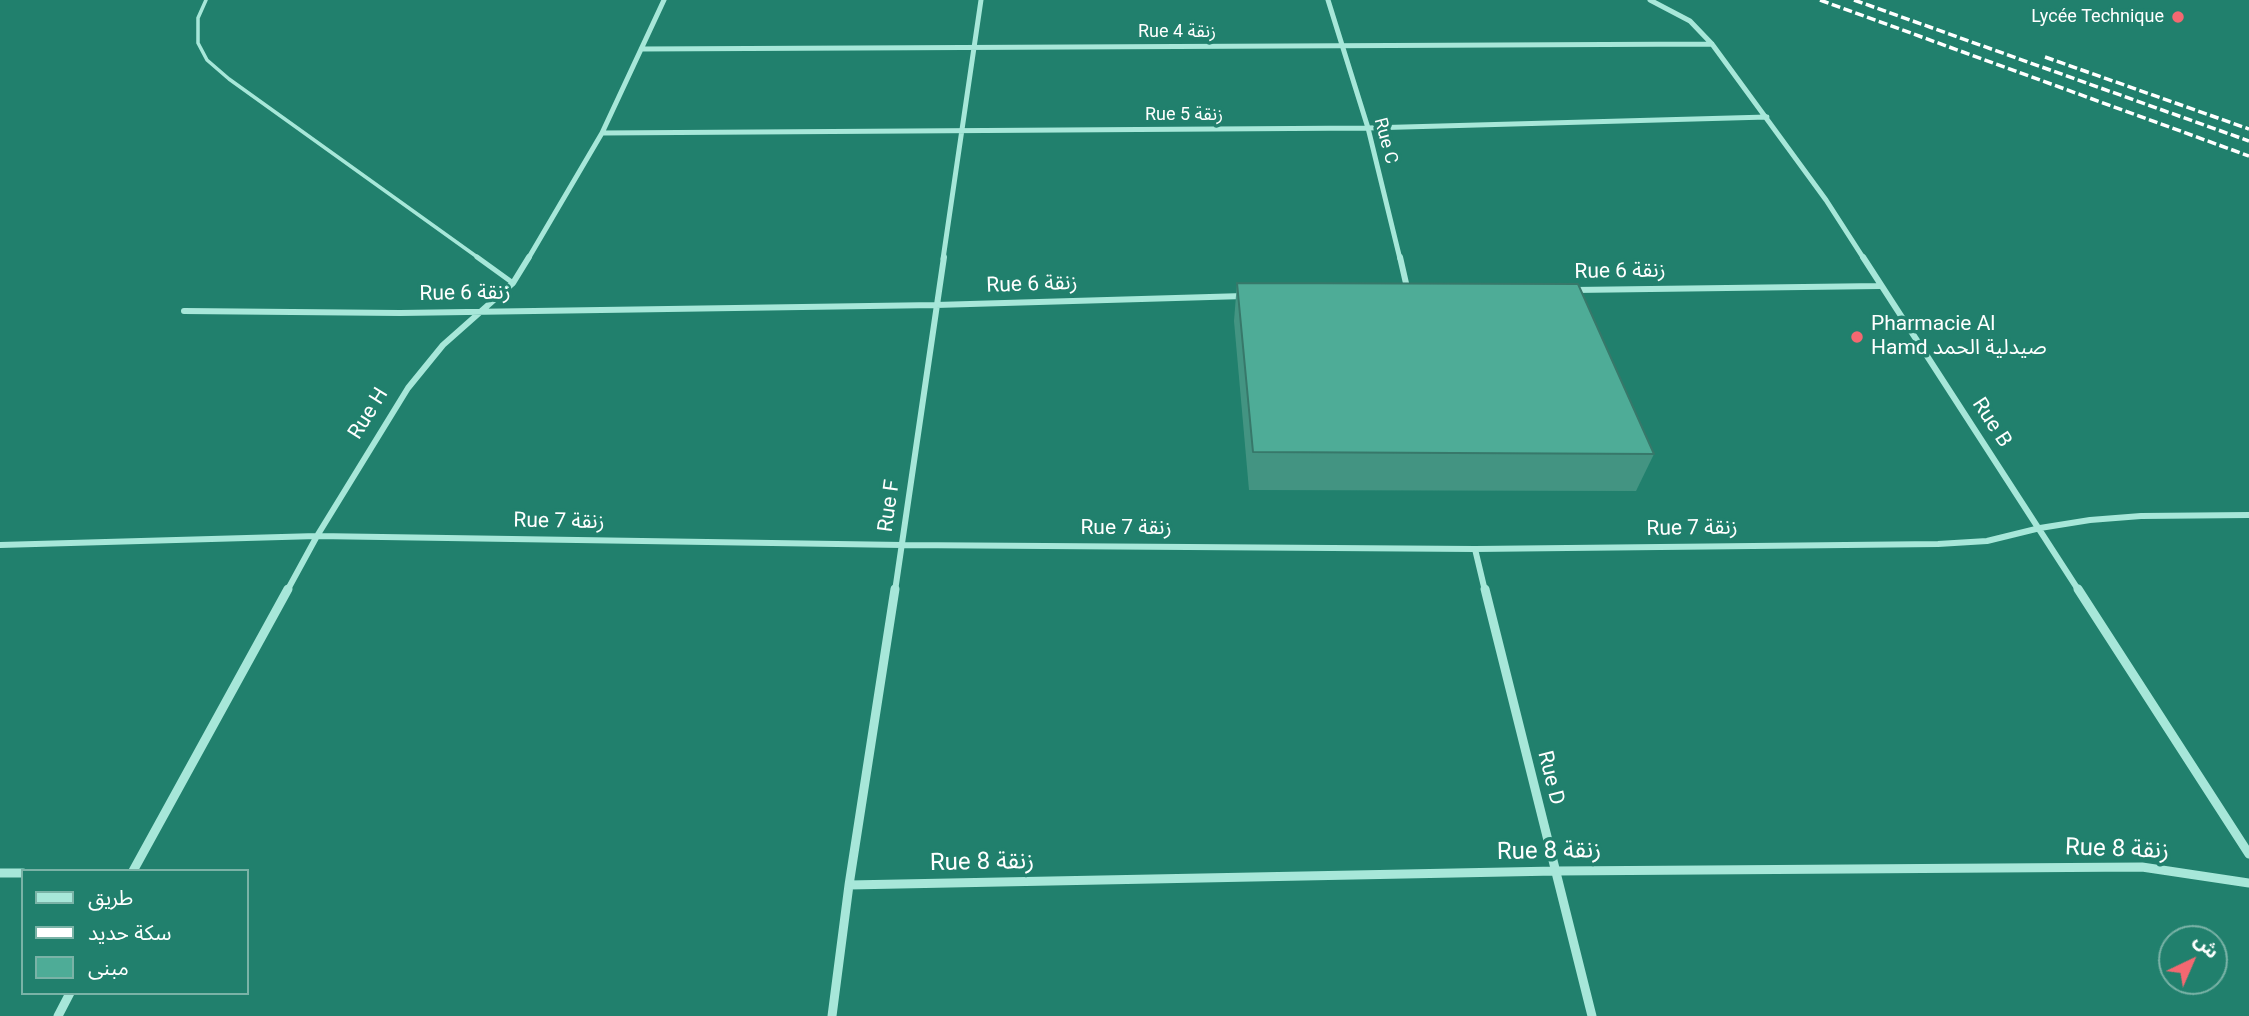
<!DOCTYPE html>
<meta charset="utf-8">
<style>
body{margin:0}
#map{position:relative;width:2249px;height:1016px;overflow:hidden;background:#21806d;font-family:Roboto,"Noto Sans Arabic",sans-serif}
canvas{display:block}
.legend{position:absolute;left:21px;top:869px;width:228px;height:126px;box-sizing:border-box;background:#21806d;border:2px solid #7ab3a7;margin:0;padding:9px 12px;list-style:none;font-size:21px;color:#fff}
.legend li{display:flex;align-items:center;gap:14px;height:35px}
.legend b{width:35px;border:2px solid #7ab3a7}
.north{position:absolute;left:2158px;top:925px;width:70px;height:70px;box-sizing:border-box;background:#21806d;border:2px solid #7ab3a7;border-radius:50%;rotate:44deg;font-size:19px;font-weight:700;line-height:28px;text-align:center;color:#fff}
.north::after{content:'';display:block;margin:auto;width:24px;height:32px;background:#f46871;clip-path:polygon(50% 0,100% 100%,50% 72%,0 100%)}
</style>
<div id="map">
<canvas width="2249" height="1016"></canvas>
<ul class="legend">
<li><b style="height:9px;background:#a7e7d9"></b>طريق</li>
<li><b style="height:9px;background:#fff"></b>سكة حديد</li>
<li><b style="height:19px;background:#4eac97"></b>مبنى</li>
</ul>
<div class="north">ش</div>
</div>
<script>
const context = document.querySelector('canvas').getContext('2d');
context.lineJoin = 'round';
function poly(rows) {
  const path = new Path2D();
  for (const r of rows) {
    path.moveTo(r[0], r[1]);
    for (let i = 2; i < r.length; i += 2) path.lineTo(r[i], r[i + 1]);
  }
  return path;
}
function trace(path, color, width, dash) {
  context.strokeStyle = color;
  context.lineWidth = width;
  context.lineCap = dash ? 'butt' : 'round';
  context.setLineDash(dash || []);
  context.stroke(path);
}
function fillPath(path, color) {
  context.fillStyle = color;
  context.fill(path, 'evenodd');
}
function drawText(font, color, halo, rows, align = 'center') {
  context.font = font + ' Roboto,"Noto Sans Arabic",sans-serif';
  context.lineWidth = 7;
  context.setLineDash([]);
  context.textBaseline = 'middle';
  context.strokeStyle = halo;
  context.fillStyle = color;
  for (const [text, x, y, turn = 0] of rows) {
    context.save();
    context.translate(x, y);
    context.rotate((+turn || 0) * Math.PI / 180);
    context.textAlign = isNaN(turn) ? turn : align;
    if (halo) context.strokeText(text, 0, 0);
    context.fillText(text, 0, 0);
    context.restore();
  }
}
const serviceFar1 = poly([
 [206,0,198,18,198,43,207,60,229,79,480,259]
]);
const service = poly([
 [477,257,513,283]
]);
const minorFar2 = poly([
 [1328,0,1368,128,1400,259],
 [1650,0,1690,21,1712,44,1826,200,1864,259],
 [641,49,1712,44],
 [602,133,1368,128,1767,117],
 [528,259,602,133,664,0],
 [943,259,981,0]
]);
const minorFar1 = poly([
 [1400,257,1408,292],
 [1863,257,2079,591],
 [1574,290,1880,286],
 [184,311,400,313,936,305,1244,296],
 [0,545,317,536,902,545,1475,549,1938,544,1987,541,2040,528,2090,520,2141,516,2249,515],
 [1475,549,1485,591],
 [287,591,317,536,408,388,443,345,513,283,529,257],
 [895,591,944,257]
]);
const minor = poly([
 [1485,589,1592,1016],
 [2078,589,2249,854],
 [133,871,288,589],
 [0,873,23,873],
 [849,885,1556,871,2142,867,2249,883],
 [58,1016,70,993],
 [832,1016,849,885,895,589]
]);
const rail = poly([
 [1820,0,2249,156],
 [1854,0,2249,141],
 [2045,57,2249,129]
]);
const wall = poly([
 [1237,283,1654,454,1636,491,1249,490,1234,321]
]);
const building = poly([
 [1237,283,1578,284,1654,454,1253,452,1237,283]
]);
const markers = [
 [2178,17,7,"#f46871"],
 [1857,337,7,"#f46871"]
];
const farPoinames = [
 ["Lycée Technique",2164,17]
];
const farStreetnames = [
 ["Rue 4 زنقة",1177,32],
 ["Rue 5 زنقة",1184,115],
 ["Rue C",1385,141,75]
];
const streetNames = [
 ["Rue 6 زنقة",1620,272,-1],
 ["Rue 6 زنقة",1032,285,-2],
 ["Rue 6 زنقة",465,294,-1],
 ["Rue H",369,414,-58],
 ["Rue B",1991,423,57],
 ["Rue F",890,506,-82],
 ["Rue 7 زنقة",559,522,1],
 ["Rue 7 زنقة",1126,529],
 ["Rue 7 زنقة",1692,529,-1],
 ["Rue D",1550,778,76]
];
const poiNames = [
 ["Pharmacie Al",1871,325],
 ["Hamd صيدلية الحمد",1871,349]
];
const nearStreetnames = [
 ["Rue 8 زنقة",2117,850,2],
 ["Rue 8 زنقة",1549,852,-1],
 ["Rue 8 زنقة",982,863,-1]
];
trace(serviceFar1, '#a7e7d9', 3.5);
trace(service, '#a7e7d9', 5);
trace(minorFar2, '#a7e7d9', 5);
trace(minorFar1, '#a7e7d9', 6);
trace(minor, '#a7e7d9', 9);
trace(rail, '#fff', 3.5, [9, 3.5]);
fillPath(wall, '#439482');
fillPath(building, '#4eac97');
trace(building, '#37786a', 2);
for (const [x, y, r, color] of markers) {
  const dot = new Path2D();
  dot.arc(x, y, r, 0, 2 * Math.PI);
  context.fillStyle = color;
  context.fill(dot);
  trace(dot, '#21806d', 2.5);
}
drawText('18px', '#fff', '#21806d', farPoinames, 'right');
drawText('18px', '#fff', '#21806d', farStreetnames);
drawText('21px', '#fff', '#21806d', streetNames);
drawText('21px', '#fff', '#21806d', poiNames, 'left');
drawText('24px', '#fff', '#21806d', nearStreetnames);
</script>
